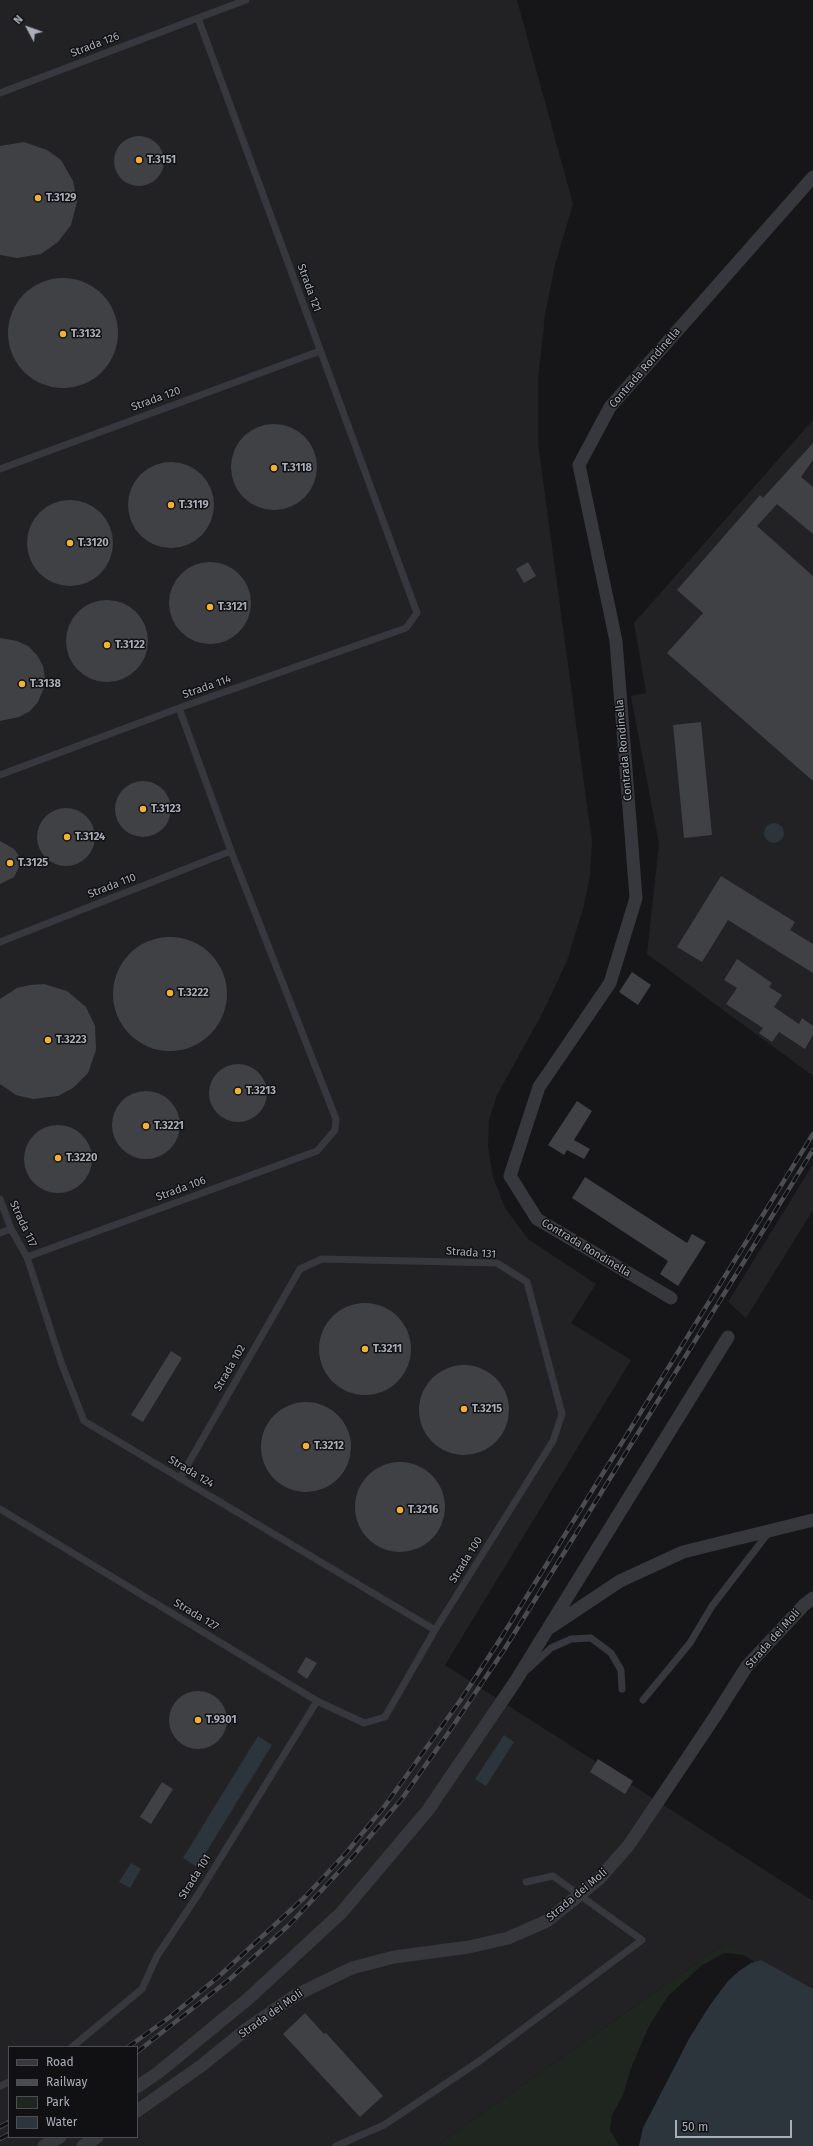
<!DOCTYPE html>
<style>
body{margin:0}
#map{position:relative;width:813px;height:2146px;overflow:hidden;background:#161618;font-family:"Fira Sans",sans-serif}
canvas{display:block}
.legend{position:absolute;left:8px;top:2046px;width:130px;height:92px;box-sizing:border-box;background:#111113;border:1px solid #4d4f55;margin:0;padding:5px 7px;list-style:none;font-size:12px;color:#a8adb8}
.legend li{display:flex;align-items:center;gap:8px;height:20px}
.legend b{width:20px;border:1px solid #4d4f55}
.north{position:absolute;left:8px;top:8px;width:40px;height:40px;-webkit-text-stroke:3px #111113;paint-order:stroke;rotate:311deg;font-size:11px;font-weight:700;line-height:16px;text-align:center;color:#a8adb8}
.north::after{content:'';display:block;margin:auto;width:14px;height:18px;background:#a8adb8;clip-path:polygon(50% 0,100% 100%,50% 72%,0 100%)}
.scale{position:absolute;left:675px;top:2120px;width:117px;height:18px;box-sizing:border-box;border:2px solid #a8adb8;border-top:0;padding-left:5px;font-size:12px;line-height:14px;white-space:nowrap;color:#a8adb8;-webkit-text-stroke:3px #111113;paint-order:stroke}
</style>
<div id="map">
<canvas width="813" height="2146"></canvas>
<ul class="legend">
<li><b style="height:5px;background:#37383d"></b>Road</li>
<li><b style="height:5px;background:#4a4c52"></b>Railway</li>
<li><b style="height:11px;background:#1e261f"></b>Park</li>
<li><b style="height:11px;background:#2c353c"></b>Water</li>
</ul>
<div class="north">N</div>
<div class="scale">50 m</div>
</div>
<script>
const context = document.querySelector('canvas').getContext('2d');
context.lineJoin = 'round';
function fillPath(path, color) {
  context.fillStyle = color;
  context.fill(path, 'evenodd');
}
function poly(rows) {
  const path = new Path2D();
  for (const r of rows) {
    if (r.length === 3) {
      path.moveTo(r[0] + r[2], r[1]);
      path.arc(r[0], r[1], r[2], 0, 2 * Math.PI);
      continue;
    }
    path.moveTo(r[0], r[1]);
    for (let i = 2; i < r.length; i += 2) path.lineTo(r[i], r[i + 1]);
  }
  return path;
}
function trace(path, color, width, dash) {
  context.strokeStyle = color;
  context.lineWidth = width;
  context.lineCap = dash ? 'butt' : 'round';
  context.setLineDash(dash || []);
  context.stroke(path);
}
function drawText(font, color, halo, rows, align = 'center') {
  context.font = font + ' "Fira Sans",sans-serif';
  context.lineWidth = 3;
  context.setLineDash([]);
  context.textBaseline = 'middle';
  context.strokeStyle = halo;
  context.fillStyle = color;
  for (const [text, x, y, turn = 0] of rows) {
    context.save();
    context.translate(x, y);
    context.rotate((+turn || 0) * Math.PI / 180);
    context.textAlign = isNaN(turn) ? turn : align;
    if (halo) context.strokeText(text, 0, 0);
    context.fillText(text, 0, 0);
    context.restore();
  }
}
const built = poly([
 [0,0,517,0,573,204,555,265,545,315,538,379,538,443,592,842,590,875,584,905,567,961,543,1012,497,1095,489,1120,488,1146,493,1177,505,1208,528,1239,596,1284,571,1323,631,1360,445,1665,813,1901,813,1999,725,1943,436,2146,0,2146],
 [9,2047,137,2047,137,2137,9,2137],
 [813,420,813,1076,647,954,659,844,631,696,646,693,634,623],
 [813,1164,813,1210,746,1318,728,1302]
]);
const green = poly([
 [725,1943,761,1960,746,1955,724,1953,701,1966,668,1996,649,2026,631,2068,623,2095,612,2115,610,2130,619,2146,436,2146]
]);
const water = poly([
 [774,833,10],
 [504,1735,514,1742,486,1786,475,1779],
 [258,1736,272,1745,197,1867,183,1858],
 [131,1863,141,1869,130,1888,119,1882],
 [761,1960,813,1989,813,2146,639,2146,643,2128,690,2037,710,2005,728,1981,739,1971,751,1963]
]);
const building = poly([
 [139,161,25],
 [24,142,47,150,61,160,73,181,77,202,71,225,58,242,41,254,17,258,0,255,0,146],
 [63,333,55],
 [274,467,43],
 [813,443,813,460,801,477,813,487,813,534,777,504,757,526,813,576,813,781,667,653,703,613,677,590,760,495,763,498],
 [171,505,43],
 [70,543,43],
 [528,562,536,576,524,583,516,569],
 [210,603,41],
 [107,641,41],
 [0,638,17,641,28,646,37,655,43,666,45,678,43,690,38,702,30,711,19,717,0,721],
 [701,722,712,835,684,838,673,725],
 [143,809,28],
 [66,837,29],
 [0,841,14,849,19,856,20,865,14,877,0,884],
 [721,876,795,922,790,930,813,944,813,973,728,920,702,962,677,947],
 [170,994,57],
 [737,959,772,983,769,987,782,995,774,1007,799,1024,802,1018,813,1026,813,1035,805,1049,779,1032,772,1042,759,1033,763,1028,726,1004,737,988,724,980],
 [632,972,651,985,638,1005,619,992],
 [44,984,67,991,86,1007,95,1026,96,1050,88,1073,73,1088,58,1096,33,1099,16,1095,0,1084,0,999,17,988,30,985],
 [238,1093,29],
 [146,1125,34],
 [577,1101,592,1111,574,1140,590,1149,584,1159,567,1150,564,1155,548,1145],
 [58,1159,34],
 [585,1177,687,1243,692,1234,706,1242,678,1286,660,1274,668,1261,572,1198],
 [365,1349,46],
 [171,1351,182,1358,143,1422,131,1415],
 [464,1410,45],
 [306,1447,45],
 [400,1507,45],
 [306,1657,317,1663,307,1679,297,1672],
 [198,1720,29],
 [598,1759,633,1781,625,1794,590,1772],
 [162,1782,173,1789,151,1824,140,1817],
 [305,2013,324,2034,326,2033,383,2096,360,2117,283,2034]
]);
const service = poly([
 [0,93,198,18],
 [0,469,320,351],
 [0,775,179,708,406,628,417,613,198,18,246,0],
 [0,942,231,851],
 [0,1199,11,1229,27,1257,61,1362,84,1421,435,1630],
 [0,1233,11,1229],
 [27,1257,317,1151,335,1130,336,1119,231,851,179,708],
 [0,1509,317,1701,364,1723,385,1717,435,1630,553,1441,562,1414,527,1282,497,1263,322,1259,300,1269,180,1478],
 [527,1670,551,1648,571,1639,591,1638,611,1653,621,1670,622,1689],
 [643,1700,690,1643,712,1606,769,1532],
 [72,2047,142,1989,157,1956,199,1893,317,1701],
 [0,2086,9,2082],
 [336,2146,384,2125,481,2060,642,1940,553,1876,526,1882]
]);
const minor = poly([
 [671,1298,537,1219,510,1176,539,1087,610,983,636,898,616,641,579,465,610,407,813,177],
 [551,1627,620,1581,683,1552,813,1520],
 [716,1715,747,1666,804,1605,813,1598],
 [137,2087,159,2072,249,1998,341,1913,428,1810,515,1682,728,1337],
 [137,2111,201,2066,248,2028,296,1995,352,1968,394,1957,469,1947,508,1938,547,1921],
 [44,2146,60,2137],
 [83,2146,97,2137]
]);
const rail = poly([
 [128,2047,170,2017,217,1978,306,1896,346,1853,384,1807,462,1698,501,1638,813,1134],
 [137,2052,230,1979,290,1924,350,1860,401,1800,451,1729,504,1650,813,1150],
 [0,2127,9,2122],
 [0,2139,9,2134]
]);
const minorBridge = poly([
 [547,1921,599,1879,629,1845,716,1715]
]);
const markers = [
 [139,160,4,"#f2b134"],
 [38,198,4,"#f2b134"],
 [63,334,4,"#f2b134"],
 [274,468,4,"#f2b134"],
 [171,505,4,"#f2b134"],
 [70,543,4,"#f2b134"],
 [210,607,4,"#f2b134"],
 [107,645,4,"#f2b134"],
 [22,684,4,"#f2b134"],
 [143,809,4,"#f2b134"],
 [67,837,4,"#f2b134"],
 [10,863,4,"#f2b134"],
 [170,993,4,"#f2b134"],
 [48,1040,4,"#f2b134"],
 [238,1091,4,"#f2b134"],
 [146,1126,4,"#f2b134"],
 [58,1158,4,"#f2b134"],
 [365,1349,4,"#f2b134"],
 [464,1409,4,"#f2b134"],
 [306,1446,4,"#f2b134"],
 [400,1510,4,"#f2b134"],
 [198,1720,4,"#f2b134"]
];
const streetNames = [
 ["Strada 126",95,45,-21],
 ["Strada 121",309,288,70],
 ["Contrada Rondinella",645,368,-49],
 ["Strada 120",156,399,-20],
 ["Strada 114",207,687,-19],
 ["Contrada Rondinella",624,750,-95],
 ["Strada 110",112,886,-21],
 ["Strada 106",181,1189,-20],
 ["Strada 117",23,1224,65],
 ["Contrada Rondinella",586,1248,31],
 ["Strada 131",471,1253,4],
 ["Strada 102",230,1368,-60],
 ["Strada 124",191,1472,31],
 ["Strada 100",466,1560,-58],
 ["Strada 127",196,1615,31],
 ["Strada dei Moli",773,1639,-48],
 ["Strada 101",195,1877,-58],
 ["Strada dei Moli",577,1895,-40],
 ["Strada dei Moli",271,2014,-35]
];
const poiNames = [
 ["T.3151",147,160],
 ["T.3129",46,198],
 ["T.3132",71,334],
 ["T.3118",282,468],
 ["T.3119",179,505],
 ["T.3120",78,543],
 ["T.3121",218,607],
 ["T.3122",115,645],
 ["T.3138",30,684],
 ["T.3123",151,809],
 ["T.3124",75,837],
 ["T.3125",18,863],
 ["T.3222",178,993],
 ["T.3223",56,1040],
 ["T.3213",246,1091],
 ["T.3221",154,1126],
 ["T.3220",66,1158],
 ["T.3211",373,1349],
 ["T.3215",472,1409],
 ["T.3212",314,1446],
 ["T.3216",408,1510],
 ["T.9301",206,1720]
];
fillPath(built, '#222225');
fillPath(green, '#1e261f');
fillPath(water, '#2c353c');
fillPath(building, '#404145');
trace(service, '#37383d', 7);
trace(minor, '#37383d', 13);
trace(rail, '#4a4c52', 4.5);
trace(rail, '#111113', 3, [9]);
trace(minorBridge, '#37383d', 13);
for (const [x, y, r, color] of markers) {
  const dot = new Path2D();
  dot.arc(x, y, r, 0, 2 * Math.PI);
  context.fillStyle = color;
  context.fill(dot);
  trace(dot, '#111113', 1.5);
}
drawText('11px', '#a8adb8', '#111113', streetNames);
drawText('bold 11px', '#a8adb8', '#111113', poiNames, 'left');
</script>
